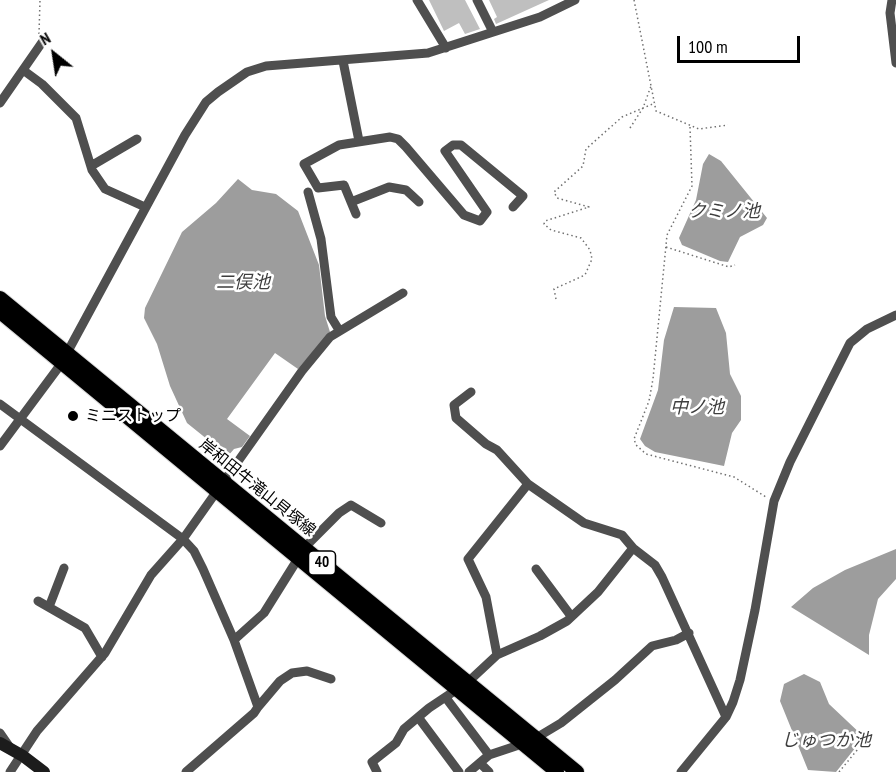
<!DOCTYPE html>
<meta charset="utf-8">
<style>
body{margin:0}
#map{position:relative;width:896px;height:772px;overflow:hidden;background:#fff;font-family:"PT Sans Narrow",sans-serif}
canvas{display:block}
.north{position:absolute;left:24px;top:24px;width:60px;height:60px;-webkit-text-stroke:4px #fff;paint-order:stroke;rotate:330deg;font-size:16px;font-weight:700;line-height:24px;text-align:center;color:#000}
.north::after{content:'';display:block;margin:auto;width:21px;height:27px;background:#000;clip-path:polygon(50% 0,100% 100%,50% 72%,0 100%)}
.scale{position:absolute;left:677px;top:36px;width:123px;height:27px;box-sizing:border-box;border:3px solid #000;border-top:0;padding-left:8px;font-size:18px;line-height:21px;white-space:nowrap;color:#000;-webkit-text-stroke:4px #fff;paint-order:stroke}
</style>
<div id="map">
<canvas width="896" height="772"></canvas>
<div class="north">N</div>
<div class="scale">100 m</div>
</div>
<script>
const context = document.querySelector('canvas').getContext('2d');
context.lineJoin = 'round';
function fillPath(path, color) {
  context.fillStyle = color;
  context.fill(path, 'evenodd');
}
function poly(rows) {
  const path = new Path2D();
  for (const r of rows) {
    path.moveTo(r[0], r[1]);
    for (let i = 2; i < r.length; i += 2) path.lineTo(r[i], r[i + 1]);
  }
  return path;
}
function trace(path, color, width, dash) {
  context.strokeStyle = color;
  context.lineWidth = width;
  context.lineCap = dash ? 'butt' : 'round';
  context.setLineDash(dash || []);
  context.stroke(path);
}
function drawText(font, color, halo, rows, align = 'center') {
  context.font = font + ' "PT Sans Narrow","Noto Sans JP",sans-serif';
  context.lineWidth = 5;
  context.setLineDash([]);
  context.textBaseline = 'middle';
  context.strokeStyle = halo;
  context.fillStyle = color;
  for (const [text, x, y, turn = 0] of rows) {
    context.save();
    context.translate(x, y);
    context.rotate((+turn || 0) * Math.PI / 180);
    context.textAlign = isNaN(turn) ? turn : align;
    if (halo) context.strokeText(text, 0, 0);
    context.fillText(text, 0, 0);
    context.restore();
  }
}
const water = poly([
 [709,154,721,161,767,218,763,225,740,237,728,262,720,261,682,245,679,238,696,200,703,164],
 [238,179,252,190,276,194,298,211,319,265,325,316,330,332,298,369,275,353,227,419,250,436,242,447,234,449,228,456,187,423,170,386,157,344,144,318,145,308,182,232,216,203],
 [674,307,716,308,726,333,730,374,741,396,741,420,732,433,724,466,655,452,645,446,640,439,658,390,664,340],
 [896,549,896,579,878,599,869,635,869,655,791,607,813,588,845,570],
 [804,674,820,682,829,704,864,737,836,772,808,770,780,701,784,684]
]);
const building = poly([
 [429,0,465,0,480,29,465,34,459,23,444,31],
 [489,0,549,0,496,24,494,19,497,17]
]);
const path = poly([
 [634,0,656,111,699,129,728,125],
 [39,34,40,0],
 [690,127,692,186,667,235,653,379,649,401,634,439,636,445,646,454,734,477,766,497],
 [630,128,643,108,651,86],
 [666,247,729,267,735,265],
 [556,299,554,289,585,275,592,259,590,250,581,238,551,230,544,224,545,221,589,207,557,198,554,192,583,166,586,149,622,117,655,103],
 [839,772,867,738]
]);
const street = poly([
 [417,0,446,48],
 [477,0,493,32],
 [892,0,890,13,896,63],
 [343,61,359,141],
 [23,70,42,84,76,118,92,170,105,189,145,207],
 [0,103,43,41],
 [91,166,137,139],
 [308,192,321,239,331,317,339,330],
 [351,202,389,187,406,190,419,202],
 [356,214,344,185,318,188,304,164,339,145,390,137,398,139,406,147,464,215,480,221,487,212,445,151,453,145,461,145,523,196,513,207],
 [0,404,183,539,194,551,203,569,234,640,258,707,254,713,186,772],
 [0,446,61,364,185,135,206,102,218,92,247,72,266,66,428,53,540,17,575,0],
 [304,548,339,513,351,505,381,523],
 [633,548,655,565,662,577,726,717],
 [536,569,571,616],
 [38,601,85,628,102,657],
 [49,607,64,568],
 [234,640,264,613,299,557],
 [497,655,486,597,468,559,528,484],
 [446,698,489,755],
 [258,707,280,681,292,673,307,671,331,679],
 [418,717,459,772],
 [0,733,9,746],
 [536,738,561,723,615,680,652,646,676,640,689,633],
 [480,763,489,772],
 [10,772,37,731,105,653,151,575,183,539,302,371,330,337,403,293],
 [377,772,372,762,396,743,404,729,429,708,468,682,497,655,540,636,567,621,598,592,633,548,622,535,584,523,528,484,497,450,486,444,456,418,454,405,471,392],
 [469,772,489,755,516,746,522,741],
 [681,772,726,717,733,702,740,680,755,610,774,501,790,462,850,343,867,329,896,315]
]);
const secondary = poly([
 [0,743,23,756,44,772]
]);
const primary = poly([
 [0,298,577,772],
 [0,312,557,772]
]);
const markers = [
 [73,416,6,"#000"]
];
const shields = [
 [322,563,27]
];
const shieldNames = [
 ["40",322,563]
];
const poiNames = [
 ["ミニストップ",85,416]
];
const streetNames = [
 ["岸和田牛滝山貝塚線",257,488,39]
];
const waterNames = [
 ["クミノ池",724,212],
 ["二俣池",243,283],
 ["中ノ池",697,408],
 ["じゅつか池",826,741]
];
fillPath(water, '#9d9d9d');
fillPath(building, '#bfbfbf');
trace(primary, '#dbdbdb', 16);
trace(path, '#717171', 1.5, [1.5, 3]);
trace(street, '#4f4f4f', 9);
trace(secondary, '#1c1c1c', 12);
trace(primary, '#000', 14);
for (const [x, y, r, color] of markers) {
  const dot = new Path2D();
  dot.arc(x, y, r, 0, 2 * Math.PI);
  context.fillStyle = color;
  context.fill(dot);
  trace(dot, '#fff', 2);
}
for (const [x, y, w] of shields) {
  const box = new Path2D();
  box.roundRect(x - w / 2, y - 12, w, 24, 4.5);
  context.fillStyle = '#fff';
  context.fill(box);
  trace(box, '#000', 1.5);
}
drawText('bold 15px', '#000', null, shieldNames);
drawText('16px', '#000', '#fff', poiNames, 'left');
drawText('16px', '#000', '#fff', streetNames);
drawText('italic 18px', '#3e3e3e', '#fff', waterNames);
</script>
